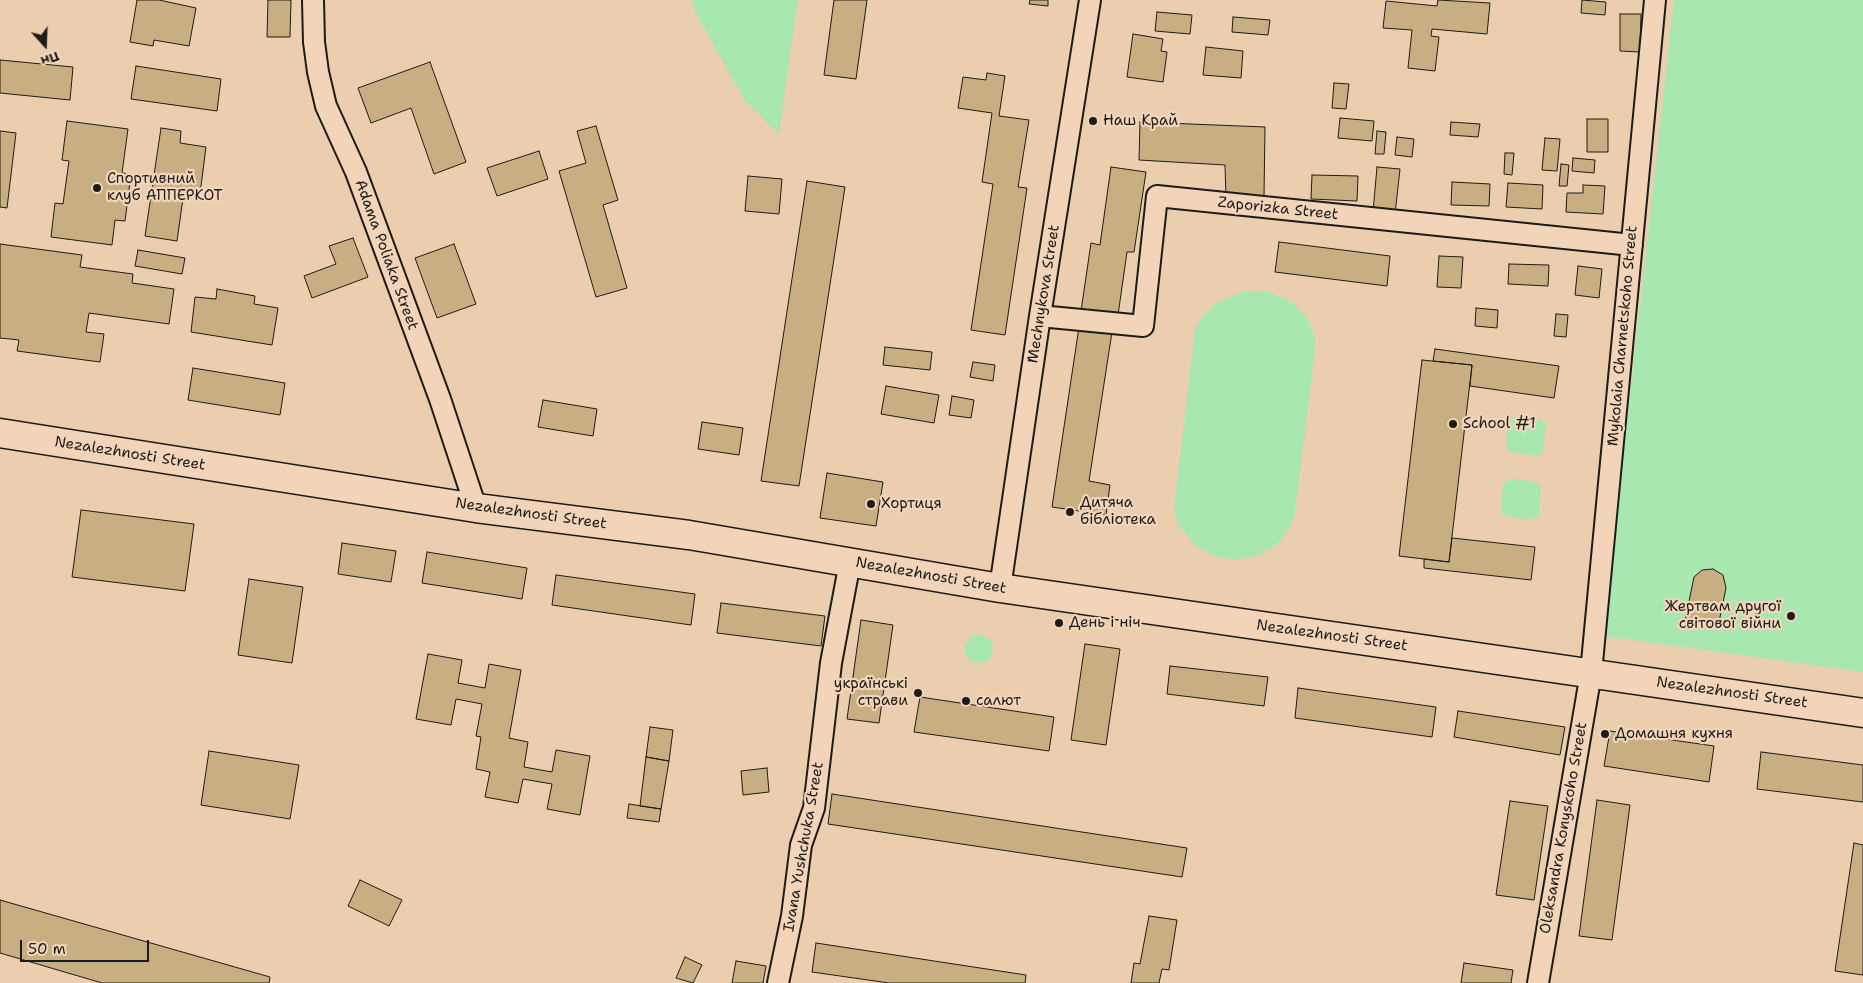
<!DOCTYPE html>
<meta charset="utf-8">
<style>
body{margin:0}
#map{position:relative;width:1863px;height:983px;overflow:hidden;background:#eaceae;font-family:"Shantell Sans",sans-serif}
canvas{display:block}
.north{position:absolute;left:20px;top:20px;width:50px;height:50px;-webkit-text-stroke:4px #f2d5b9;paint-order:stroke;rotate:160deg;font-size:14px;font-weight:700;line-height:20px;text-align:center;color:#1c1c1c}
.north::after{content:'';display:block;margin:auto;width:18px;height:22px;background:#1c1c1c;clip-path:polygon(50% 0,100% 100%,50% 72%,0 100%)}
.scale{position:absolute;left:20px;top:940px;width:129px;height:22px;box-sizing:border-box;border:2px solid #1c1c1c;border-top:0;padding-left:6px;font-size:15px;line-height:18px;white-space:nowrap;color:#1c1c1c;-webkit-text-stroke:4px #f2d5b9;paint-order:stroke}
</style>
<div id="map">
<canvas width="1863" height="983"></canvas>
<div class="north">Пн</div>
<div class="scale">50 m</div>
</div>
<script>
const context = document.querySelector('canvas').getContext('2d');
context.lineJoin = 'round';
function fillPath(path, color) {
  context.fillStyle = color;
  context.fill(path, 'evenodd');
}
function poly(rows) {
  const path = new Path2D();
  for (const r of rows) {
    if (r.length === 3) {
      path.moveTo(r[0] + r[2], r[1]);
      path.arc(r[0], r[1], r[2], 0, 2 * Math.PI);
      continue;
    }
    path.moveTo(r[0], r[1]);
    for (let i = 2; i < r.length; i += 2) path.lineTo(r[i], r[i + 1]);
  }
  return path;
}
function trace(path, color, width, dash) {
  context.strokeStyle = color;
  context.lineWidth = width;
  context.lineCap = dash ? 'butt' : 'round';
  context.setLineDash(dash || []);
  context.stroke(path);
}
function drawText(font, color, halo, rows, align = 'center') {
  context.font = font + ' "Shantell Sans",sans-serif';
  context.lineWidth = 4.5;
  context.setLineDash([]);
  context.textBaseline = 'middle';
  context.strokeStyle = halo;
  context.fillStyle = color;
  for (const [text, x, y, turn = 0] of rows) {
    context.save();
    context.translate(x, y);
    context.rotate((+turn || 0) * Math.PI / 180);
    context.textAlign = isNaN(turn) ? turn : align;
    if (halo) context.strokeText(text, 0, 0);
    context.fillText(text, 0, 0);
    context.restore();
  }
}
const green = poly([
 [692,0,798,0,779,134,746,102,696,14],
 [1674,0,1863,0,1863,672,1603,636],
 [1244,291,1265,291,1285,298,1294,304,1308,319,1316,341,1294,520,1282,539,1274,547,1256,556,1235,560,1214,556,1196,546,1182,530,1177,521,1174,508,1195,329,1201,319,1216,303],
 [1518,416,1542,420,1546,424,1543,452,1538,456,1510,452,1506,450,1508,420],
 [1512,479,1537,482,1541,487,1539,516,1527,520,1505,516,1501,513,1503,483],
 [979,649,14]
]);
const building = poly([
 [137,0,159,0,196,8,189,46,154,40,153,46,130,42,137,0],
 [268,0,291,0,290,37,267,37,268,0],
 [834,0,867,0,856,79,824,75,834,0],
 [1030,0,1048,0,1048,6,1029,4,1030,0],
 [1438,0,1490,3,1487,34,1432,29,1431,36,1439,37,1435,71,1408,68,1412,30,1383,28,1386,1,1437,6,1438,0],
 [1582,0,1606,2,1605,15,1581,13,1582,0],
 [1157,12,1192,15,1190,34,1155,31,1157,12],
 [1620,14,1641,14,1640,52,1620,51,1620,14],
 [1233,17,1270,20,1268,35,1232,32,1233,17],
 [1133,34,1163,39,1161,51,1167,52,1163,82,1127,77,1133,34],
 [1206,47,1243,51,1241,78,1203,75,1206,47],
 [0,60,73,67,70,100,0,93,0,60],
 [430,62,466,162,434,174,411,108,371,123,358,88,430,62],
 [136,66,221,79,217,111,131,99,136,66],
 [987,73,1005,76,999,116,1029,120,1018,187,1027,188,1005,335,971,330,993,184,982,182,992,113,958,108,963,77,986,80,987,73],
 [1334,83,1349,84,1346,109,1332,108,1334,83],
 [1340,118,1374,121,1372,141,1338,138,1340,118],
 [1587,119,1608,119,1608,152,1587,152,1587,119],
 [67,121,128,129,122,173,131,174,125,221,115,220,112,245,51,237,55,203,63,204,69,161,62,160,67,121],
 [1140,122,1265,127,1264,196,1226,198,1225,165,1139,160,1140,122],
 [1451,122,1480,124,1478,137,1450,135,1451,122],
 [596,126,618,200,603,205,627,288,596,297,559,171,586,163,577,131,596,126],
 [161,128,181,131,180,143,206,147,200,194,184,191,177,241,145,236,161,128],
 [0,131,16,133,7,208,0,207,0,131],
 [1377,131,1386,132,1384,154,1375,154,1377,131],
 [1397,137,1414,139,1412,157,1395,155,1397,137],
 [1545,138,1560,139,1557,171,1542,170,1545,138],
 [539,151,548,179,497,196,487,168,539,151],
 [1505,153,1514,153,1512,175,1504,174,1505,153],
 [1573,158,1595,160,1594,173,1572,171,1573,158],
 [1561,164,1569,165,1567,186,1559,186,1561,164],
 [1111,167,1146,172,1134,252,1127,252,1118,315,1081,311,1091,243,1100,245,1111,167],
 [1377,167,1400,169,1395,214,1373,212,1377,167],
 [1312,175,1358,176,1357,201,1311,199,1312,175],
 [748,176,782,179,779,214,745,211,748,176],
 [807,181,845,187,799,486,761,481,807,181],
 [1452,182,1490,184,1489,206,1451,205,1452,182],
 [1508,183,1543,185,1542,209,1506,207,1508,183],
 [1583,185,1605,186,1603,214,1566,212,1567,193,1583,193,1583,185],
 [353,238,368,277,312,298,304,276,336,264,329,246,353,238],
 [1279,242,1390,256,1387,286,1275,272,1279,242],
 [0,244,82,255,80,267,133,274,132,283,174,289,169,324,89,313,86,332,104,334,100,362,17,351,19,340,0,338,0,244],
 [454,244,476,304,437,318,415,258,454,244],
 [138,250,185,258,182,274,135,266,138,250],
 [1439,256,1463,257,1461,288,1437,287,1439,256],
 [1509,264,1549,265,1548,286,1508,284,1509,264],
 [1578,266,1602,269,1599,298,1575,295,1578,266],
 [217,289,255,296,254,304,278,308,272,345,191,332,195,297,216,299,217,289],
 [1476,308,1498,310,1497,328,1475,326,1476,308],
 [1556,314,1568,315,1566,337,1554,336,1556,314],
 [1079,327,1112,332,1089,481,1110,485,1106,515,1052,507,1079,327],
 [885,347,932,352,930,370,883,365,885,347],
 [1435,349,1559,366,1554,398,1470,386,1472,365,1433,361,1435,349],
 [1422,360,1472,365,1449,562,1399,556,1422,360],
 [973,362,995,365,993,381,970,377,973,362],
 [193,368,285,383,280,415,188,400,193,368],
 [886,386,939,395,934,423,881,414,886,386],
 [952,396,974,400,971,418,949,415,952,396],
 [543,400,597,409,593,436,538,427,543,400],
 [702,422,743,428,739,455,698,449,702,422],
 [827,473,883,482,876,526,820,518,827,473],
 [81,510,194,524,185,591,72,577,81,510],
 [1452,538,1535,547,1531,580,1424,568,1424,559,1449,562,1452,538],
 [342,543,396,551,391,582,338,574,342,543],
 [427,552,527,568,522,599,422,583,427,552],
 [1713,569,1723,575,1726,588,1718,627,1685,621,1694,577,1702,570,1713,569],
 [556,575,695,594,691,625,552,605,556,575],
 [249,579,303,587,292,663,238,655,249,579],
 [721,603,825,616,821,646,717,633,721,603],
 [861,620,893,625,879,723,847,719,861,620],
 [1085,644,1120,649,1106,745,1071,740,1085,644],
 [428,654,462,660,458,683,485,688,489,664,521,670,509,738,528,742,524,767,552,772,556,750,590,756,580,815,547,809,552,784,523,779,518,803,485,797,490,772,476,769,481,737,476,736,482,704,456,699,451,725,416,719,428,654],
 [1170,666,1268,677,1264,706,1167,694,1170,666],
 [1298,688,1436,707,1432,737,1295,718,1298,688],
 [920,697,1054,717,1049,751,914,732,920,697],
 [1458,711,1565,727,1560,755,1454,737,1458,711],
 [650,727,673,730,669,761,646,757,650,727],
 [1610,731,1714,746,1709,782,1604,766,1610,731],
 [209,751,299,765,290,819,201,805,209,751],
 [1761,752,1863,765,1863,802,1757,789,1761,752],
 [646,757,669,761,661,809,640,806,646,757],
 [767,768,769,792,743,795,741,771,767,768],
 [832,794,1187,848,1182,877,828,824,832,794],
 [1597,800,1630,805,1612,940,1579,936,1597,800],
 [1510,801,1548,806,1534,900,1496,895,1510,801],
 [629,804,661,809,659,822,627,818,629,804],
 [1854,843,1863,845,1863,975,1835,971,1854,843],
 [360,880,402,900,389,926,348,906,360,880],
 [0,900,270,977,269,983,102,983,0,953,0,900],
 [1149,916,1177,920,1169,970,1162,969,1159,983,1131,983,1134,963,1140,964,1149,916],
 [816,943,1026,975,1025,983,889,983,812,972,816,943],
 [685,957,702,965,693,983,676,978,685,957],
 [736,961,766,966,763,983,732,983,736,961],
 [1464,963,1513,970,1511,983,1461,983,1464,963]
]);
const minor = poly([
 [313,0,314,42,318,72,326,106,356,172,440,399,476,508],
 [1040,316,1143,326,1157,196,1632,245],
 [1000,588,1040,316,1090,0],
 [778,983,792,916,801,845,814,808,831,663,850,562],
 [1538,983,1591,673,1655,0]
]);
const secondary = poly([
 [0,433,476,508,689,535,1000,588,1863,713]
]);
const markers = [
 [1093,121,5,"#1c1c1c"],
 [97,188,5,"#1c1c1c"],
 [1453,424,5,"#1c1c1c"],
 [871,504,5,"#1c1c1c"],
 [1070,512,5,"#1c1c1c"],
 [1791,616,5,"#1c1c1c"],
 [1059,623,5,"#1c1c1c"],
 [918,693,5,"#1c1c1c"],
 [966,701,5,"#1c1c1c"],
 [1605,734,5,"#1c1c1c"]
];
const poiNames = [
 ["Наш Край",1103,121],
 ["Спортивний",107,179],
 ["клуб АППЕРКОТ",107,196],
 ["School #1",1463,424],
 ["Дитяча",1080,503],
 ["бібліотека",1080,520],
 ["Хортиця",881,504],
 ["Жертвам другої",1781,607,"right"],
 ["світової війни",1781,624,"right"],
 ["День і ніч",1069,623],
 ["українські",908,684,"right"],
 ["страви",908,701,"right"],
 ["салют",976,701],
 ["Домашня кухня",1615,734]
];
const streetNames = [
 ["Zaporizka Street",1278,209,6],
 ["Adama Poliaka Street",386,255,70],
 ["Mechnykova Street",1044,294,-81],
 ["Mykolaia Charnetskoho Street",1623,336,-85],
 ["Nezalezhnosti Street",130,454,9],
 ["Nezalezhnosti Street",531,514,8],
 ["Nezalezhnosti Street",931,576,10],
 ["Nezalezhnosti Street",1332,636,8],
 ["Nezalezhnosti Street",1732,693,8],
 ["Oleksandra Konyskoho Street",1564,828,-80],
 ["Ivana Yushchuka Street",804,847,-80]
];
fillPath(green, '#a8e8b0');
fillPath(building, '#c8af81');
trace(building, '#1c1c1c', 1);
trace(minor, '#1c1c1c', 24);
trace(secondary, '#1c1c1c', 31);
trace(minor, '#f2d5b9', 20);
trace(secondary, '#f2d5b9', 28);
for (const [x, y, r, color] of markers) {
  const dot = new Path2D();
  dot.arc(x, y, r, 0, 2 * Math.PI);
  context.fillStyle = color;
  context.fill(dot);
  trace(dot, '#f2d5b9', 2);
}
drawText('15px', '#1c1c1c', '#f2d5b9', poiNames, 'left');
drawText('15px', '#1c1c1c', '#f2d5b9', streetNames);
</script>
